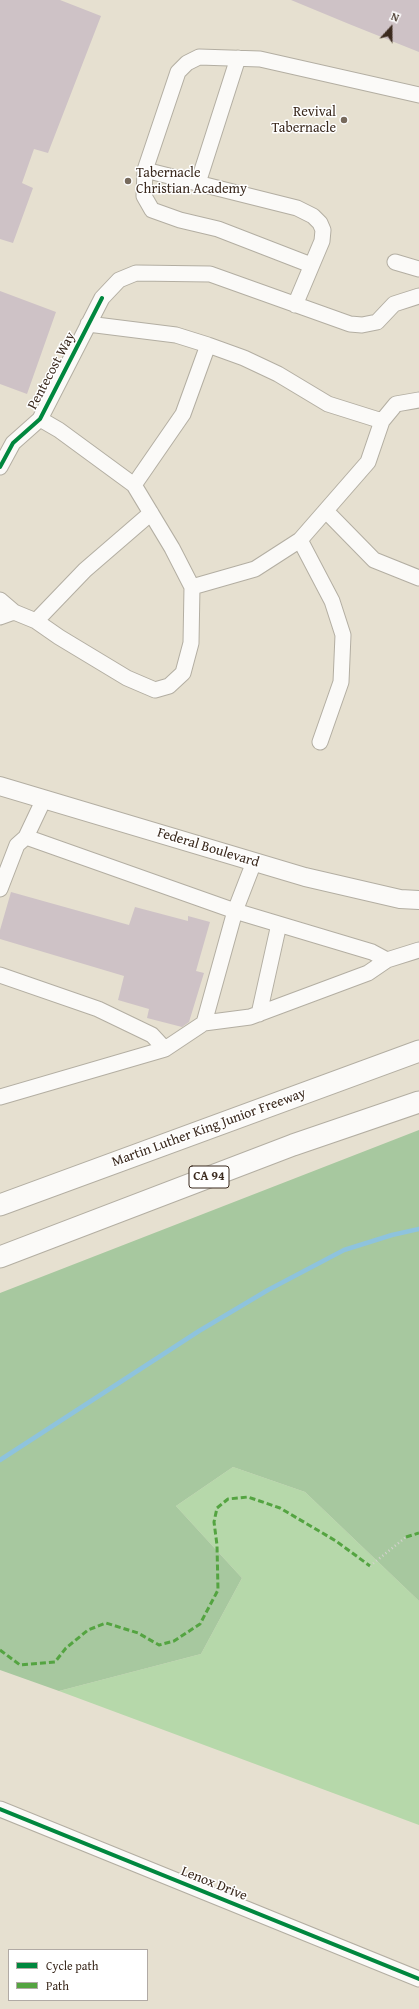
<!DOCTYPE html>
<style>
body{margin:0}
#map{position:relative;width:419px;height:2009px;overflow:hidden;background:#e6e0d0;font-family:"Gentium Book Plus",serif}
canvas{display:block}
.legend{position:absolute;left:8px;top:1949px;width:140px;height:52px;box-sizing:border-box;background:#fff;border:1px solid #b1aaa5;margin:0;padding:5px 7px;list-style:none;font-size:12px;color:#3b2a1e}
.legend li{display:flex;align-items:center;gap:8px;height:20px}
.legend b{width:20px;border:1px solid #b1aaa5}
.north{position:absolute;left:371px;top:8px;width:40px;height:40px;-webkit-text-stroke:3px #fff;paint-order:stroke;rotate:21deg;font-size:11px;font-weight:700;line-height:16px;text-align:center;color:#3b2a1e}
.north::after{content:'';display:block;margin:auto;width:14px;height:18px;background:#3b2a1e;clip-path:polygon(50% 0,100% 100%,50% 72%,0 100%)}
</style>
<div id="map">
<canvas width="419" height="2009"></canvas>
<ul class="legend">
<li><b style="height:5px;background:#00873e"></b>Cycle path</li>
<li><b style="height:5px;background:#54a441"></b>Path</li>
</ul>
<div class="north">N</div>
</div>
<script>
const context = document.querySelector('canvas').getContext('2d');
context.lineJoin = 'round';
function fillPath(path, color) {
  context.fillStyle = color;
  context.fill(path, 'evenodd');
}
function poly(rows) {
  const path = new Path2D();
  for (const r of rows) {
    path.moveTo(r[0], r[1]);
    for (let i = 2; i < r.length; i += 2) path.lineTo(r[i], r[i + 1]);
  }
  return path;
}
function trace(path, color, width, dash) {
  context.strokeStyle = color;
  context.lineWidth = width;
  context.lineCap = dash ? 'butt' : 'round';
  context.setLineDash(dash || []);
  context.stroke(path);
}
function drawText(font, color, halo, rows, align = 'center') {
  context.font = font + ' "Gentium Book Plus",serif';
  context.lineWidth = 3;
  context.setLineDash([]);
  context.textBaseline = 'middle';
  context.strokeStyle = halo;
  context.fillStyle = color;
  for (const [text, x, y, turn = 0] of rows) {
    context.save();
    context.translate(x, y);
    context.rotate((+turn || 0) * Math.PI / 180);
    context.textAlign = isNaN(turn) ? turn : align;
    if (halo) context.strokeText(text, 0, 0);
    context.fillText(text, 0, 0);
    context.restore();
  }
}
const green = poly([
 [233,1467,305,1492,419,1601,419,1825,59,1691,201,1654,242,1578,176,1506]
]);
const forest = poly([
 [419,1130,419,1601,305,1492,233,1467,176,1506,242,1578,201,1654,59,1691,0,1670,0,1293]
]);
const stream = poly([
 [0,1460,199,1331,268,1290,344,1250,392,1235,419,1229]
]);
const building = poly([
 [0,0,60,0,101,16,48,153,34,149,22,183,33,188,13,243,0,239],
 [291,0,419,0,419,52,349,24],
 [0,291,56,312,27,394,0,384],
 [11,892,129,925,135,907,188,921,188,916,210,922,196,971,204,973,189,1022,182,1027,147,1018,149,1009,118,1000,124,976,0,939,0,930]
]);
const path = poly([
 [370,1566,406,1537]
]);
const minor = poly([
 [145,170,297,208,313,216,320,223,323,230,322,241,295,305],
 [198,183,238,58],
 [395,262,419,269],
 [311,265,218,229,180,220,152,210,144,196,145,170,178,72,187,63,199,57,260,59,419,95],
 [88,324,176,335,208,345,244,358,278,374,328,404,382,421,368,462,300,540,255,569,192,587],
 [382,421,396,404,419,400],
 [0,467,13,443,40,419,102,298,119,280,136,273,210,274,350,324,362,325,377,322,394,304,419,296],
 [134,485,183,414,208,345],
 [326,511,374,560,419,578],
 [300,540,332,601,343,635,341,682,320,742],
 [0,600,14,612,36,621,59,637,127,678,155,690,169,686,183,673,191,643,192,587,172,548,134,485,59,430,40,419],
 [0,617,14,612],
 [36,621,85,570,151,513],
 [0,889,17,845,26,837,44,799],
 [387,960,419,950],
 [0,975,98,1009,152,1035,165,1049],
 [259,1014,279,924],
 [204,1023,235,911,254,862],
 [0,1097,165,1049,204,1023,250,1017,368,973,387,960,372,952,235,911,26,837],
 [0,1809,419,1979]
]);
const major = poly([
 [0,786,305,877,400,899,419,900]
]);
const highway = poly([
 [0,1205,419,1051],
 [0,1257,293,1145,419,1102]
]);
const quiet = poly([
 [406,1537,419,1533],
 [0,1650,20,1665,55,1662,66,1648,88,1630,106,1623,138,1633,159,1645,174,1641,200,1624,218,1590,217,1545,214,1522,217,1508,228,1499,248,1497,280,1508,336,1541,370,1566]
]);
const cycleway = poly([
 [0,467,13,443,40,419,102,298],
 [0,1809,419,1979]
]);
const markers = [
 [344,120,4,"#776a5c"],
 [128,181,4,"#776a5c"]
];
const shields = [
 [209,1177,40]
];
const shieldNames = [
 ["CA 94",209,1177]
];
const poiNames = [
 ["Revival",336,112],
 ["Tabernacle",336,128],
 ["Tabernacle",136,173,"left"],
 ["Christian Academy",136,189,"left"]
];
const streetNames = [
 ["Pentecost Way",52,371,-62],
 ["Federal Boulevard",208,848,17],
 ["Martin Luther King Junior Freeway",209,1128,-20],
 ["Lenox Drive",214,1884,22]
];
fillPath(green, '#b6d8aa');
fillPath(forest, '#a7c89f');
trace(stream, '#8ec3dd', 4.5);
fillPath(building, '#cec2c6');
trace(minor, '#b3aea2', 17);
trace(major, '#b3aea2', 20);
trace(highway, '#b3aea2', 23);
trace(path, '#d3d1cd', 2.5, [1, 3]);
trace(minor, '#fbfaf8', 15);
trace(major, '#fbfaf8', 18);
trace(highway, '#fbfaf8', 21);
trace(quiet, '#54a441', 3, [6, 3]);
trace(cycleway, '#00873e', 4);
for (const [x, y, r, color] of markers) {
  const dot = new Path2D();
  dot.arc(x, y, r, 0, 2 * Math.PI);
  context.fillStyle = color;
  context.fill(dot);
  trace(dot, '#fff', 1.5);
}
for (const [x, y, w] of shields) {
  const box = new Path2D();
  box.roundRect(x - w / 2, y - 11, w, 22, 3);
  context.fillStyle = '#fff';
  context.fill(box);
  trace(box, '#3b2a1e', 1);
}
drawText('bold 13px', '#3b2a1e', null, shieldNames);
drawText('14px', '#3b2a1e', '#fff', poiNames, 'right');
drawText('14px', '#3b2a1e', '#fff', streetNames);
</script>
